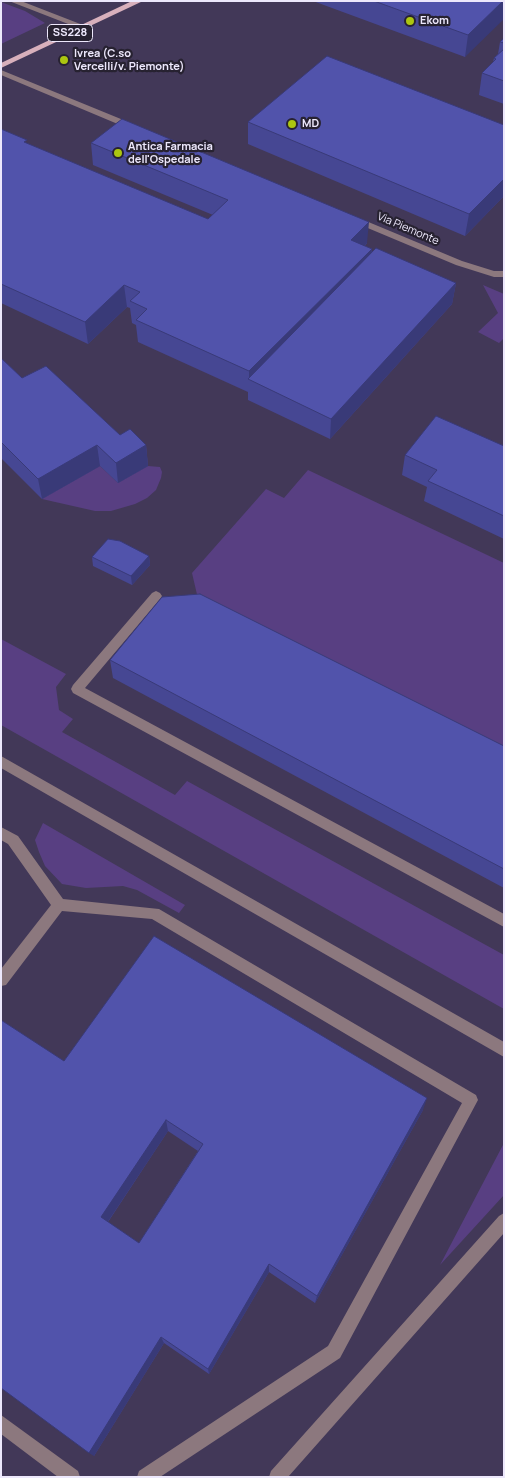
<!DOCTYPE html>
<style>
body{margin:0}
#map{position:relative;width:505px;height:1478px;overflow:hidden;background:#423858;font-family:Manrope,sans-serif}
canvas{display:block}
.frame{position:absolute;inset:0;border:2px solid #ede8fc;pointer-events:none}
</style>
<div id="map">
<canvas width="505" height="1478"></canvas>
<div class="frame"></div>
</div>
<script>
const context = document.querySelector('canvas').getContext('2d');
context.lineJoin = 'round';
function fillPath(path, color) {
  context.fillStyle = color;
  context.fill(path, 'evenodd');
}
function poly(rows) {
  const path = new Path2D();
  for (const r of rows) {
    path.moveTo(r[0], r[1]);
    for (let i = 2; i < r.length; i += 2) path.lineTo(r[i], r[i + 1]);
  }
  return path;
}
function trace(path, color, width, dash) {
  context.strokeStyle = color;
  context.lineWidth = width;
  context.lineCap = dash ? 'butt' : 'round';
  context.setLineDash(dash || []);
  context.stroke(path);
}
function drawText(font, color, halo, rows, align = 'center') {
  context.font = font + ' Manrope,sans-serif';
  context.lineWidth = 4.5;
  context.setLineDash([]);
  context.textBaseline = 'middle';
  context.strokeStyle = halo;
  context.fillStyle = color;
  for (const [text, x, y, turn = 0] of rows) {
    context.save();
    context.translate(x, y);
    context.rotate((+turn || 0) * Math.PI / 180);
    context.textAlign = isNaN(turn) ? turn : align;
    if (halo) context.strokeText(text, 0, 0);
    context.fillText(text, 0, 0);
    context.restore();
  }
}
const green = poly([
 [1,2,25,11,45,23,1,44],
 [483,285,504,294,504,338,499,343,478,332,498,313],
 [100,466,118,483,148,466,160,467,162,472,161,478,156,490,147,498,135,504,111,511,95,511,42,499],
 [308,470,504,563,504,756,199,603,192,573,266,489,284,498],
 [1,639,66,674,56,687,59,710,73,719,62,732,175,795,187,781,504,955,504,1009,1,725],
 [43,823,185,905,179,913,137,890,123,886,86,888,62,884,45,866,39,852,35,840],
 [504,1143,504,1195,440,1265]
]);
const minor = poly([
 [9,1,21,1,88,27,81,29,9,1],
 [1,70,138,126,139,128,135,131,132,130,1,75,1,70],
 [354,216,462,261,494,271,504,271,504,277,494,277,456,265,351,221,351,217,354,216],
 [156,591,160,593,162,596,160,599,85,688,504,914,504,927,73,693,71,689,73,685,152,593,156,591],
 [1,756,504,1042,504,1057,1,768,1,756],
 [1,827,18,836,63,899,159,909,476,1095,478,1100,340,1358,160,1477,137,1477,139,1471,328,1346,462,1103,152,919,62,911,6,985,1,986,1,969,51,905,8,844,1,840,1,827],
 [504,1213,504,1233,288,1477,269,1477,271,1471,499,1216,504,1213],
 [1,1415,78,1471,80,1477,58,1477,1,1434,1,1415]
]);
const major = poly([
 [132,1,143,1,1,68,1,63,132,1]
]);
const wall = poly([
 [313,1,504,1,465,57],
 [504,38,504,104,479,95,482,73,493,62,494,58,498,54,500,42],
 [248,122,504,125,504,196,465,236,248,144],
 [1,129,28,144,208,219,213,215,93,165,91,143,367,243,365,246,372,249,372,253,456,283,452,304,330,439,248,400,248,392,138,342,136,325,132,323,130,308,127,307,88,344,1,303],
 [1,358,22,378,120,435,146,445,148,466,118,483,100,466,42,499,1,458],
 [504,446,504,539,424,501,427,487,402,475,405,455],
 [149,556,150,565,132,585,93,566,92,557],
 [110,660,504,746,504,888,113,678],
 [64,1061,423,1110,315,1303,269,1272,209,1374,164,1343,94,1456],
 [168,1131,198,1151,139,1243,108,1222]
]);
const shadedWall = poly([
 [503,1,504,19,465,57,468,35],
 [504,179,504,196,465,236,469,214],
 [369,222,367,243,350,262,351,240],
 [372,249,370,270,249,379,249,371],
 [456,283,452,304,330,439,331,419],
 [124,285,127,307,88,344,85,322],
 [97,445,100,466,42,499,38,479],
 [146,445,148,466,118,483,116,463],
 [149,556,150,565,132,585,131,576],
 [427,1098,423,1110,315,1303,317,1296],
 [166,1120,168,1131,105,1226,101,1217],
 [269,1264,269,1272,209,1374,208,1369],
 [161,1337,164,1343,94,1456,89,1453]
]);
const building = poly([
 [374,1,503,1,468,35,374,1],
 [504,38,504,43,500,42,504,38],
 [504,49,504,81,482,73,496,59,494,58,504,49],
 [327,56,504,125,504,179,469,214,248,122,327,56],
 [122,119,369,222,351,240,372,249,249,371,136,320,147,309,130,301,140,292,124,285,85,322,1,284,1,129,27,140,24,142,208,219,228,200,91,143,122,119],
 [376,248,456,283,331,419,248,379,376,248],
 [1,358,22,378,46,366,120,435,130,429,146,445,116,463,97,445,38,479,1,442,1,358],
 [436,416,504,446,504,516,428,481,437,470,405,455,436,416],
 [108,539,120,541,149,556,131,576,92,557,108,539],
 [200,594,504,746,504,869,110,660,162,597,200,594],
 [154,936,427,1098,317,1296,269,1264,208,1369,161,1337,89,1453,1,1388,1,1020,64,1061,154,936],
 [166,1120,203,1144,139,1243,101,1217,166,1120]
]);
const markers = [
 [410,21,5,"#acc610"],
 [64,60,5,"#acc610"],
 [292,124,5,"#acc610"],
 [118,153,5,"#acc610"]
];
const farPoinames = [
 ["Ekom",420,21],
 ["Ivrea (C.so",74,54],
 ["Vercelli/v. Piemonte)",74,67],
 ["MD",302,124],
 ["Antica Farmacia",128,147],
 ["dell'Ospedale",128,160]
];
const shields = [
 [70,33,45]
];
const shieldNames = [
 ["SS228",70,33]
];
const farStreetnames = [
 ["Via Piemonte",408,229,23]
];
fillPath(green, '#583f82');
fillPath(minor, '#8c787e');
fillPath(major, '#d8b0bc');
fillPath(wall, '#464793');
fillPath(shadedWall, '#393a78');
fillPath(building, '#5153ab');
trace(building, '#393a78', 1);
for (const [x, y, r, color] of markers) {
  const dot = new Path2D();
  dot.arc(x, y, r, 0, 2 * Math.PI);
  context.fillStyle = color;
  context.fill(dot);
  trace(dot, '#272231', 2);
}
drawText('bold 11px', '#ede8fc', '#272231', farPoinames, 'left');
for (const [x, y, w] of shields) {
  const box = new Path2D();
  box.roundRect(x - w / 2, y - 8.5, w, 17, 4);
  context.fillStyle = '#272231';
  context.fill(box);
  trace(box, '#ede8fc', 1);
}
drawText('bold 11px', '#ede8fc', null, shieldNames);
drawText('11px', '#ede8fc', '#272231', farStreetnames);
</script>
